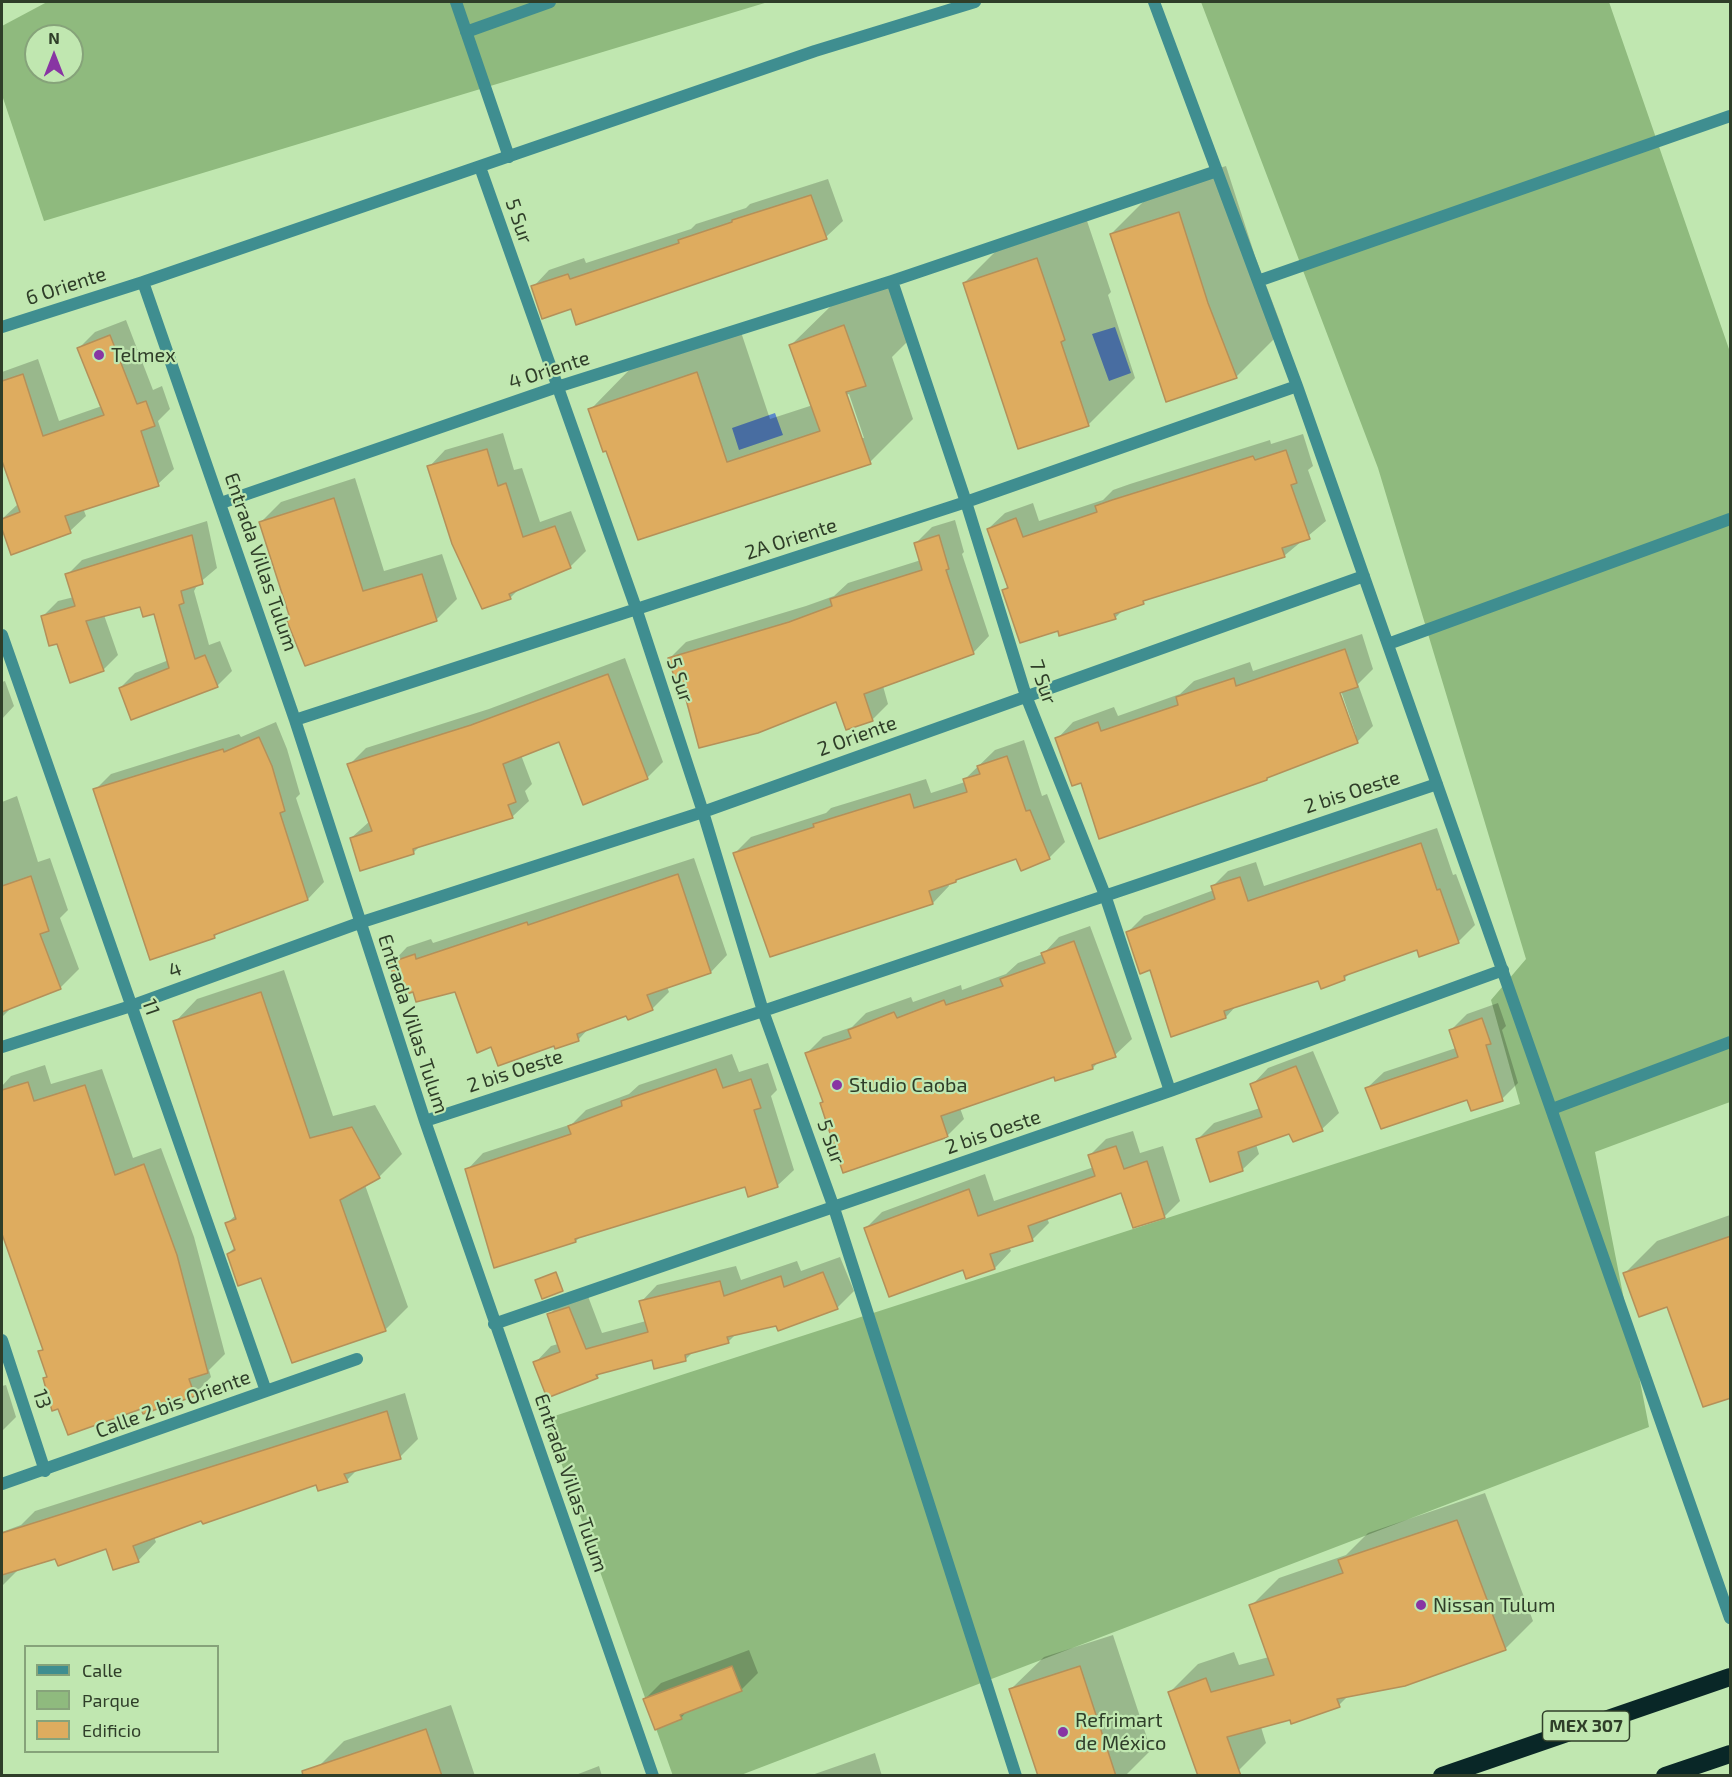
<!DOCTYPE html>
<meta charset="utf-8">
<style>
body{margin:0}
#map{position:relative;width:1732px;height:1777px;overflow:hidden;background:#c0e7b0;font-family:"Exo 2",sans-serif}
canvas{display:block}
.frame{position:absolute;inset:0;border:3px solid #2f3e29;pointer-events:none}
.legend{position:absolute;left:24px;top:1645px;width:195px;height:108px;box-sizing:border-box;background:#c0e7b0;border:2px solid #86a37a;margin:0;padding:8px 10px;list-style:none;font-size:18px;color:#2f3e29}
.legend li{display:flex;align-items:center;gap:12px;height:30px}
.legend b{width:30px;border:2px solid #86a37a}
.north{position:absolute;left:24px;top:24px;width:60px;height:60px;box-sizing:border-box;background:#c0e7b0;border:2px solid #86a37a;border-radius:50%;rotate:0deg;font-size:16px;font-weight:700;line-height:24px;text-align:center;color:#2f3e29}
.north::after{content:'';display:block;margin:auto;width:21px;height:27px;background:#8835a3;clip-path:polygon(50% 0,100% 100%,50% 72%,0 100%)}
</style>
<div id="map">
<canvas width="1732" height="1777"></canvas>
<div class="frame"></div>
<ul class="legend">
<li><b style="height:8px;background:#3f8e90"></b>Calle</li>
<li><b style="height:16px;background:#8fba7e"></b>Parque</li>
<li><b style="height:16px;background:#deac5f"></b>Edificio</li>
</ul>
<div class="north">N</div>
</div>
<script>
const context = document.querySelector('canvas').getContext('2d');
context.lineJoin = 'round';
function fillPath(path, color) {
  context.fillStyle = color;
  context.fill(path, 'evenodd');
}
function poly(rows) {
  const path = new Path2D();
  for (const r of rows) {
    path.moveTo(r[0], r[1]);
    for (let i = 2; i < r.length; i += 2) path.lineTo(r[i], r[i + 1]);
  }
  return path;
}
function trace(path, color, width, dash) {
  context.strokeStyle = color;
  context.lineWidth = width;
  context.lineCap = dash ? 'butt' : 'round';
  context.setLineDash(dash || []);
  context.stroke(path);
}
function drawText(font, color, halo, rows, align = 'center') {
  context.font = font + ' "Exo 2",sans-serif';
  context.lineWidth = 4.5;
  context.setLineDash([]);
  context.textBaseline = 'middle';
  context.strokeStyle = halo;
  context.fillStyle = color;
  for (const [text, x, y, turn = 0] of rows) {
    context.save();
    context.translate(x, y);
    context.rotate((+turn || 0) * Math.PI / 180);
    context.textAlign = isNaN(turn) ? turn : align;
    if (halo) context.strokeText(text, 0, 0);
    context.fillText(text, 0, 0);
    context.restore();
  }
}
const green = poly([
 [47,2,768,2,44,221,2,95,2,26],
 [36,36,72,36,72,72,36,72],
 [1201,2,1609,2,1730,352,1730,1102,1595,1152,1649,1427,741,1775,673,1776,553,1440,542,1420,1520,1104,1491,1000,1526,959,1378,468]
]);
const water = poly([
 [1115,327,1131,373,1109,381,1092,334],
 [775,413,783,435,739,450,732,428]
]);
const shadow = poly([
 [1226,166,1255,256,1283,330,1236,377,1111,234,1158,187],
 [828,179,843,221,826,237,572,308,533,287,549,270,584,258,586,263,691,229,696,224,746,208,750,204],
 [1084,212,1111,292,1108,295,1135,378,1088,425,964,283,1011,236],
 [888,283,908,341,892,357,913,419,870,462,639,538,607,449,590,410,633,366,740,329,770,419,813,405,791,345,835,302],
 [849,394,864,438,861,438,846,395],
 [126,320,153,390,162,386,170,409,158,421,174,469,158,484,83,508,86,516,70,531,12,553,2,519,18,504,2,456,2,372,38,359,59,421,102,406,79,348,95,332],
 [503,433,514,470,522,468,540,522,571,511,586,551,570,567,520,588,510,598,429,467,445,450],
 [1303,434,1313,466,1308,470,1326,521,1284,556,1147,599,1124,609,1115,618,1059,630,1004,590,1008,586,988,529,1005,513,1033,503,1039,521,1103,500,1113,490,1130,484,1270,440,1271,444],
 [355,478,384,571,442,554,457,599,436,620,287,616,290,614,261,522,281,502],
 [955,520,964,552,962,554,989,636,973,653,883,686,888,704,872,720,837,700,685,691,670,658,686,642,806,606,834,596,848,583,921,560,916,543,932,527],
 [207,521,217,568,198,584,194,591,209,645,220,641,232,671,217,686,120,688,135,673,169,660,155,612,141,606,104,615,118,655,103,670,58,642,43,616,58,601,74,597,67,575,82,560],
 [1362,634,1373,669,1358,684,1373,726,1357,742,1271,775,1267,779,1082,781,1057,739,1073,722,1114,707,1118,716,1180,694,1194,681,1250,662,1253,671],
 [1339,685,1356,735,1353,735,1336,686],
 [625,658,663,762,647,778,560,740,521,755,532,784,525,791,529,801,512,817,421,845,413,853,351,838,370,821,349,765,366,748,489,709],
 [5,681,14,706,2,719,2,682],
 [276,722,287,749,300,794,296,798,324,882,308,899,220,931,214,937,95,790,111,774,239,734,241,737],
 [1024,740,1042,796,1047,794,1065,842,1049,858,1017,858,959,877,948,883,949,886,933,903,734,854,751,837,826,813,831,808,926,779,931,793,965,782,964,780,995,750],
 [17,796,38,862,50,858,68,910,60,918,79,969,60,988,14,1005,2,1017,2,802],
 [1437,828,1453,875,1456,874,1475,925,1458,942,1420,955,1418,948,1352,971,1344,979,1319,979,1237,1005,1226,1017,1151,968,1128,932,1144,916,1214,890,1212,887,1228,871,1256,862,1264,886],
 [694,858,727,955,711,972,667,987,669,992,653,1008,629,1018,627,1014,590,1027,579,1039,556,1047,555,1044,492,1045,456,990,414,990,391,964,407,947,431,939,433,943],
 [1090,926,1132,1039,1115,1055,1100,1060,1093,1068,1055,1075,960,1108,964,1119,947,1136,821,1103,824,1101,807,1053,823,1037,852,1027,866,1013,911,997,913,1002,961,985,962,990,1006,974,1018,963,1043,954,1059,937],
 [284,970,333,1116,375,1105,402,1154,379,1177,365,1185,408,1307,385,1330,262,1276,228,1254,235,1247,227,1223,236,1215,175,1022,197,999],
 [1498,1003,1506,1026,1502,1030,1518,1083,1502,1099,1367,1088,1384,1072,1456,1048,1451,1030,1467,1014],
 [1313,1051,1339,1113,1322,1129,1290,1132,1256,1144,1259,1154,1242,1170,1197,1140,1214,1123,1260,1108,1252,1085,1268,1068],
 [732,1054,739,1072,768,1063,777,1090,771,1096,794,1170,777,1186,746,1185,581,1236,576,1241,467,1170,483,1153,572,1124,586,1110,629,1094,639,1085],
 [45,1065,51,1084,102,1069,133,1158,161,1148,194,1237,225,1354,209,1370,211,1377,194,1395,142,1407,44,1379,48,1375,40,1352,44,1348,2,1229,2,1086,11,1076],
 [1133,1131,1140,1153,1163,1146,1180,1201,1164,1217,1122,1191,1047,1218,1049,1223,1032,1240,1009,1247,1011,1251,995,1268,964,1268,865,1229,882,1212,985,1174,994,1201,1094,1167,1090,1155,1106,1139],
 [1730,1215,1730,1396,1668,1305,1625,1273,1657,1241],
 [840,1257,854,1291,837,1308,737,1333,728,1342,694,1351,686,1359,653,1358,601,1372,597,1377,535,1363,551,1346,558,1344,549,1315,565,1298,586,1291,602,1333,646,1321,641,1302,657,1285,736,1266,741,1280,797,1261,801,1271],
 [6,1385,16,1417,2,1431,2,1386],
 [405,1393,418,1439,400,1457,359,1468,347,1480,317,1483,154,1537,156,1542,138,1561,107,1547,56,1557,20,1568,2,1586,2,1532,21,1525,35,1511],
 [1485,1493,1533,1621,1505,1649,1349,1695,1339,1705,1261,1727,1266,1743,1239,1770,1170,1692,1198,1664,1234,1652,1239,1665,1269,1657,1251,1606,1279,1578,1346,1555,1368,1533],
 [1113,1635,1151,1750,1125,1776,1040,1776,1011,1689,1044,1657],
 [749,1650,758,1673,741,1690,688,1710,681,1718,645,1699,661,1683],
 [451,1705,475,1776,323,1776,319,1766,344,1741],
 [875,1753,882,1776,809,1776],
 [599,1766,602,1776,573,1776]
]);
const building = poly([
 [811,195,827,239,576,325,571,309,542,319,531,286,568,274,570,279,679,243,678,240,732,222,732,220,811,195],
 [1179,212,1208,303,1237,378,1166,402,1110,234,1179,212],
 [1037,258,1065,340,1061,342,1089,426,1018,449,963,283,1037,258],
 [844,325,866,386,846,392,871,464,638,540,606,451,603,452,588,409,697,372,727,462,820,431,789,345,844,325],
 [110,335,137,404,146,401,155,426,141,431,159,486,65,516,71,533,11,555,2,529,2,519,20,512,2,461,2,381,23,374,43,436,104,415,77,348,110,335],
 [487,449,498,486,506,483,523,537,555,526,571,568,509,594,511,599,482,609,452,544,427,466,487,449],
 [1286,450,1297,483,1291,485,1310,539,1282,548,1285,557,1143,601,1144,604,1114,614,1116,619,1059,636,1058,631,1020,643,1002,590,1008,588,987,529,1016,518,1023,537,1097,512,1095,506,1112,500,1253,456,1255,460,1286,450],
 [334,498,363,591,422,574,437,621,305,666,285,616,289,615,259,522,334,498],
 [192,535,203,584,181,591,184,603,179,605,195,659,205,655,218,687,131,720,119,688,169,668,154,614,143,617,140,607,86,621,104,671,70,683,57,644,49,646,41,616,75,606,65,574,192,535],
 [939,535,949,569,946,570,974,654,864,694,873,721,846,730,836,702,758,733,699,748,684,692,680,694,668,658,789,622,832,606,830,599,922,570,914,543,939,535],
 [1345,649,1358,687,1340,693,1358,743,1267,778,1267,780,1099,839,1081,783,1072,786,1055,738,1098,722,1101,731,1178,705,1176,697,1234,678,1236,686,1345,649],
 [608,674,648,779,583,805,559,742,503,764,516,802,508,805,513,818,413,849,414,854,360,871,350,838,372,831,347,764,471,725,608,674],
 [259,737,272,766,285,811,280,813,308,900,214,935,215,938,150,960,93,789,223,749,224,752,259,737],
 [1007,756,1026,811,1030,810,1050,859,1021,871,1016,859,956,880,956,882,929,891,933,904,770,957,733,853,814,827,813,824,910,794,914,808,967,792,963,779,980,774,977,766,1007,756],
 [1421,843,1437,890,1440,889,1459,943,1419,957,1417,950,1344,976,1345,980,1321,989,1318,981,1224,1011,1226,1018,1171,1037,1150,970,1140,974,1126,932,1215,899,1211,886,1240,877,1248,901,1421,843],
 [678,874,711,973,647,995,653,1010,628,1020,626,1016,577,1034,579,1041,555,1049,554,1046,498,1066,491,1047,477,1053,455,992,416,1002,413,992,401,996,389,963,415,954,416,959,527,922,528,925,678,874],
 [31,876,49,931,40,934,61,989,2,1012,2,886,31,876],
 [1074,941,1116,1057,1092,1065,1093,1069,1055,1081,1054,1077,941,1116,948,1137,843,1173,820,1103,823,1102,805,1053,851,1038,848,1030,894,1012,897,1018,944,1000,946,1005,1003,986,1000,979,1045,963,1041,953,1074,941],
 [261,992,310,1138,352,1127,380,1178,340,1200,386,1331,292,1363,261,1278,238,1286,227,1254,235,1250,225,1223,236,1219,173,1021,261,992],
 [1482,1018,1491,1044,1486,1045,1503,1101,1471,1111,1467,1100,1381,1129,1365,1088,1458,1057,1449,1030,1482,1018],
 [1296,1066,1323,1131,1293,1142,1289,1134,1238,1152,1243,1171,1210,1182,1196,1139,1262,1117,1250,1084,1296,1066],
 [716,1069,723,1088,751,1079,761,1108,754,1110,778,1187,748,1197,745,1187,575,1239,576,1242,494,1268,465,1169,571,1134,568,1126,622,1106,621,1101,716,1069],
 [28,1082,34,1101,85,1085,115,1175,144,1164,177,1255,208,1373,189,1379,195,1396,143,1414,141,1409,68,1435,58,1409,52,1411,43,1378,47,1377,38,1351,43,1350,2,1234,2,1090,28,1082],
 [1116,1146,1124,1169,1147,1161,1165,1218,1133,1228,1121,1193,1028,1226,1033,1241,990,1254,995,1269,966,1279,963,1270,889,1297,864,1228,969,1189,978,1216,1095,1176,1088,1155,1116,1146],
 [1731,1236,1731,1398,1703,1407,1667,1307,1639,1317,1623,1273,1731,1236],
 [556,1272,563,1291,542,1299,535,1280,556,1272],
 [823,1272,838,1309,778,1331,776,1326,727,1337,729,1343,685,1355,686,1361,654,1369,652,1360,596,1375,598,1378,547,1398,533,1362,560,1352,547,1314,569,1307,586,1349,648,1332,639,1301,720,1281,724,1296,781,1276,784,1287,823,1272],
 [387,1411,401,1459,344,1474,348,1482,318,1491,316,1485,203,1524,201,1521,133,1546,139,1562,113,1570,106,1549,58,1566,55,1559,2,1575,2,1533,387,1411],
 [1457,1520,1506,1650,1405,1686,1337,1699,1340,1707,1291,1724,1290,1720,1227,1737,1241,1776,1198,1776,1168,1692,1206,1678,1211,1692,1274,1675,1249,1605,1343,1573,1338,1560,1457,1520],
 [732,1666,742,1691,680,1715,682,1719,655,1730,643,1699,732,1666],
 [1080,1666,1116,1776,1038,1776,1009,1689,1080,1666],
 [426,1729,442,1776,303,1776,302,1771,426,1729]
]);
const street = poly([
 [456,2,509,157],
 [1154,2,1297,386,1730,1618],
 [466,32,550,2],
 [480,167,637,611,703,812,763,1011,834,1208,1016,1776],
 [892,281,966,502,1026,696,1105,895,1170,1091],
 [1258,281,1730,116],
 [143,282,295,720,425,1121,653,1776],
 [2,327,143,282,815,51,975,2],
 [221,503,557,387,892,281,1217,171],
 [2,635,266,1391],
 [1388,644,1730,519],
 [295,720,966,502,1297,386],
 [2,1047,131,1006,359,923,703,812,1364,576],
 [1552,1109,1730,1042],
 [425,1121,763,1011,1437,784],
 [494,1324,1170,1091,1503,970],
 [2,1340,45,1471],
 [2,1484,357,1359]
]);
const highway = poly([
 [1442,1776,1730,1677],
 [1665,1776,1730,1754]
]);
const markers = [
 [99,355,6,"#8835a3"],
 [837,1085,6,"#8835a3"],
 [1421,1605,6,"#8835a3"],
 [1063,1732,6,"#8835a3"]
];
const shields = [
 [1586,1726,87]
];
const shieldNames = [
 ["MEX 307",1586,1726]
];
const streetNames = [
 ["5 Sur",519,221,71],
 ["6 Oriente",66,286,-18],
 ["4 Oriente",549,370,-18],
 ["2A Oriente",791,539,-18],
 ["Entrada Villas Tulum",261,562,71],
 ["5 Sur",680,680,72],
 ["7 Sur",1043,682,71],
 ["2 Oriente",857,736,-20],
 ["2 bis Oeste",1352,792,-18],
 ["4",175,970,-20],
 ["11",151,1007,71],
 ["Entrada Villas Tulum",413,1024,72],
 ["2 bis Oeste",515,1071,-18],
 ["2 bis Oeste",993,1132,-19],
 ["5 Sur",831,1142,70],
 ["13",42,1399,72],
 ["Calle 2 bis Oriente",173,1404,-20],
 ["Entrada Villas Tulum",571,1483,71]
];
const poiNames = [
 ["Telmex",111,355],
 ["Studio Caoba",849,1085],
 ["Nissan Tulum",1433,1605],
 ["Refrimart",1075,1720],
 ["de México",1075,1743]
];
fillPath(green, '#8fba7e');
fillPath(water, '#5b89ca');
fillPath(shadow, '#0003');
fillPath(building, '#deac5f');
trace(building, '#b49059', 1.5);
trace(street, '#3f8e90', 12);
trace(highway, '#092727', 18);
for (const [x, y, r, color] of markers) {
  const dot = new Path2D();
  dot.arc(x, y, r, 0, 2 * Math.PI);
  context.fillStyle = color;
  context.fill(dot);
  trace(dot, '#c0e7b0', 2);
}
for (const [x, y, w] of shields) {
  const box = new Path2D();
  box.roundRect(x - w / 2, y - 15, w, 30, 4.5);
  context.fillStyle = '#c0e7b0';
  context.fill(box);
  trace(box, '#2f3e29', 1.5);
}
drawText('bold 18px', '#2f3e29', null, shieldNames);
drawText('20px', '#2f3e29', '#c0e7b0', streetNames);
drawText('20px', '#2f3e29', '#c0e7b0', poiNames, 'left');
</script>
